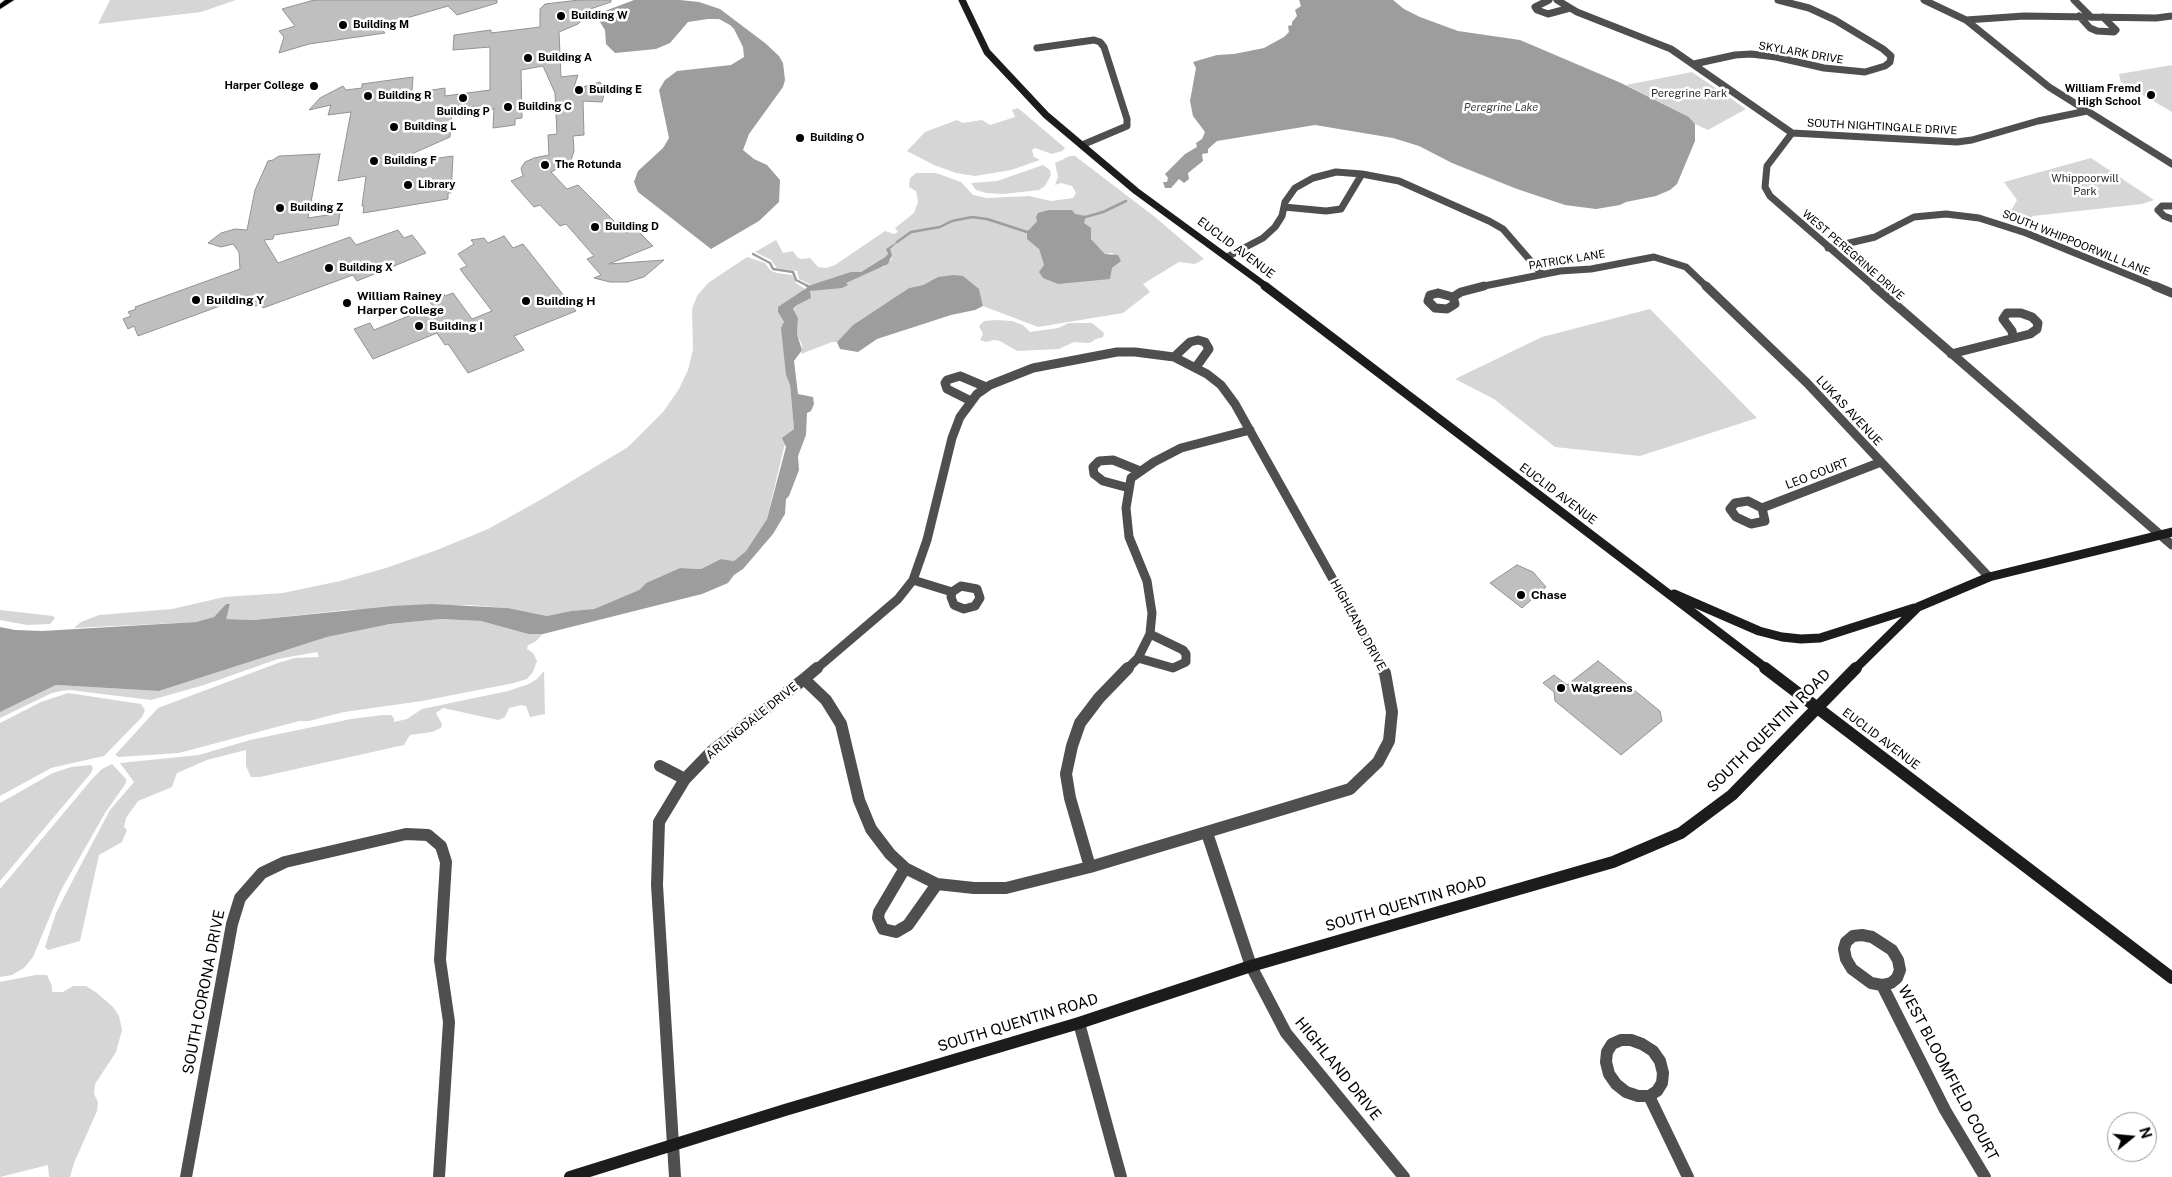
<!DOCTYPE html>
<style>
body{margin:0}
#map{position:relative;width:2172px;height:1177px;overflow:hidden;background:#fff;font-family:"Public Sans",sans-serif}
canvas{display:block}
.north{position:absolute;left:2107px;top:1112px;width:50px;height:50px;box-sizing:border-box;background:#fff;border:1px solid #999;border-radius:50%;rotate:73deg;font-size:14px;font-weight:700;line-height:20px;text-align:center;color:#000}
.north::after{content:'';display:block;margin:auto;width:18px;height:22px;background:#000;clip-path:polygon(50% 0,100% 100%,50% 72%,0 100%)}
</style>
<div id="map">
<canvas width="2172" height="1177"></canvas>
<div class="north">N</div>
</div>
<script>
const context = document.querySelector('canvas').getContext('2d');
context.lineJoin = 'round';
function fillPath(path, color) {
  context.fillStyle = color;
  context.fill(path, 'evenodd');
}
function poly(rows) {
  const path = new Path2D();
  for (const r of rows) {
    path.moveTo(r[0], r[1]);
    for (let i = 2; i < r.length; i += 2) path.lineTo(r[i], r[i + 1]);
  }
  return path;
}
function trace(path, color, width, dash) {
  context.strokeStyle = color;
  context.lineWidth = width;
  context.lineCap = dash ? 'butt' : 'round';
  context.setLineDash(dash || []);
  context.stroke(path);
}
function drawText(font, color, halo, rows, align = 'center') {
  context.font = font + ' "Public Sans",sans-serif';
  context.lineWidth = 5;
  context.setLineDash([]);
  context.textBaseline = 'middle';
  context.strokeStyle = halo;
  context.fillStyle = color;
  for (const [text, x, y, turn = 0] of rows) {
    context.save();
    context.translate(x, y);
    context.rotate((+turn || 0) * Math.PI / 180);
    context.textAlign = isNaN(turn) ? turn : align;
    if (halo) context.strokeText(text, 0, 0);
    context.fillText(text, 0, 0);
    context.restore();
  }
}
const green = poly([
 [110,0,236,0,201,12,98,24],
 [2172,65,2172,112,2121,82,2119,74],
 [1692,72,1746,109,1708,130,1695,124,1689,117,1626,85],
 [1018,108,1065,148,1062,151,1052,154,1035,148,1032,150,1034,157,1040,160,1011,170,975,176,956,173,934,165,907,151,925,132,957,120,963,123,982,120,990,125,1015,117,1012,110],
 [1070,156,1075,156,1155,217,1204,259,1195,264,1179,262,1143,284,1150,292,1123,313,1038,327,983,306,979,289,938,277,923,285,909,288,853,325,837,342,832,342,801,354,802,345,797,334,798,318,793,310,810,291,845,283,875,268,883,267,892,259,886,249,888,254,885,257,861,272,811,285,799,279,797,271,777,268,771,260,755,252,776,240,783,253,793,251,797,257,801,259,810,258,818,267,826,268,835,265,885,231,894,234,898,232,895,228,914,213,918,202,916,191,909,187,910,178,916,173,936,173,961,182,973,195,987,198,1029,196,1051,201,1073,198,1076,193,1072,186,1061,183,1055,185,1058,177,1055,163],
 [1037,221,1091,228,1091,239,1105,254,1112,253,1120,261,1112,268,1040,272,1044,265,1039,249,1027,232],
 [2091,158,2154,200,2142,204,2033,216,2026,225,2007,218,2017,200,2004,182],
 [1043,165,1050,170,1051,175,1045,186,1039,190,1003,194,986,193,976,190,971,183,997,181],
 [747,257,765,263,771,271,777,273,792,275,796,283,805,289,778,312,784,322,786,375,790,385,794,429,788,434,785,443,767,519,746,551,734,561,721,559,701,569,680,568,646,583,639,590,594,609,571,611,547,616,508,608,469,605,346,610,254,620,225,619,230,605,226,604,214,617,196,622,74,628,81,622,99,615,172,609,224,597,283,593,340,581,386,568,437,550,488,529,542,499,628,447,663,412,679,389,688,370,693,350,692,309,697,296,708,283],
 [1650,309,1757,418,1640,456,1555,447,1494,399,1455,379,1542,337],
 [996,320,1012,321,1023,325,1030,332,1058,328,1069,323,1092,323,1104,333,1103,337,1096,339,1090,343,1074,342,1059,349,1017,351,1000,341,994,340,986,342,980,340,983,334,979,326,984,321],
 [0,610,53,616,55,618,50,624,27,625,0,620],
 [441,619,481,621,528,634,543,634,535,642,528,645,527,649,533,653,537,661,533,672,527,679,514,683,422,701,344,712,309,721,299,721,179,753,119,757,115,755,158,708,278,663,294,658,319,657,317,652,278,659,204,685,151,700,70,690,61,691,52,693,0,718,0,712,56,685,159,691,327,637,390,624],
 [544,671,545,714,530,717,526,706,521,705,509,708,505,717,498,720,443,708,436,713,442,724,441,728,432,732,410,735,404,745,260,777,251,777,246,766,246,750,207,760,177,773,172,787,138,801,126,818,124,827,127,830,122,842,99,855,80,941,48,950,45,947,56,913,75,876,110,810,134,782,120,763,199,755,250,740,351,719,383,715,391,715,394,718,394,722,407,719,422,709,508,691,529,684,537,679],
 [68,693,141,704,145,710,142,717,104,756,51,768,0,796,0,723,41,702],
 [112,764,126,779,126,783,105,813,60,892,33,957,24,968,12,975,0,977,0,889,92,779,102,769],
 [91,765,93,768,91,773,0,881,0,803,53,773,71,767],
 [36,975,47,975,52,986,52,992,63,992,73,986,86,986,97,993,113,1007,119,1016,122,1030,116,1052,95,1084,94,1094,98,1102,97,1111,74,1163,70,1177,49,1177,48,1165,0,1177,0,982]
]);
const water = poly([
 [634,0,680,0,699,2,720,9,765,43,779,56,783,63,785,80,783,87,749,134,743,150,754,159,767,165,780,180,779,202,759,221,711,249,638,192,634,182,638,171,663,148,669,138,659,90,665,80,677,71,731,65,744,57,743,47,734,29,730,25,719,19,708,19,688,22,670,43,656,49,615,53,606,44,605,30,600,22,599,16,605,11],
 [1299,0,1393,0,1404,9,1420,17,1458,31,1520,40,1621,83,1689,117,1695,124,1695,141,1677,184,1670,190,1656,196,1626,202,1620,205,1596,209,1565,205,1517,189,1452,163,1419,146,1393,138,1315,125,1217,141,1208,149,1208,153,1202,154,1203,161,1188,173,1189,179,1184,183,1179,179,1171,188,1165,188,1163,182,1167,182,1168,178,1165,174,1185,154,1197,147,1196,143,1202,139,1205,132,1193,116,1190,101,1196,68,1193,62,1217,55,1234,54,1264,48,1284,37,1289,32,1288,26,1292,25,1292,22,1297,16,1295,10,1301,6],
 [1049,210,1072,210,1075,214,1086,216,1084,223,1091,228,1091,239,1105,254,1118,255,1121,261,1112,268,1110,279,1058,284,1043,278,1039,272,1044,265,1039,249,1027,239,1027,232,1037,221,1036,217,1038,213],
 [900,240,890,249,892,255,888,264,846,283,848,285,842,288,810,291,811,298,797,305,793,309,798,318,797,334,802,350,794,361,798,394,813,397,814,404,811,411,807,413,806,435,798,456,799,470,789,496,786,499,785,514,773,534,743,569,734,575,728,583,702,594,543,634,528,634,481,621,441,619,390,624,327,637,159,691,56,685,0,712,0,627,15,630,42,631,196,622,214,617,226,604,230,604,226,619,254,620,393,606,431,604,508,608,547,616,571,611,594,609,639,590,646,583,680,568,701,569,721,559,734,561,746,551,767,519,786,447,782,438,794,429,790,385,786,375,781,328,784,322,778,312,778,307,811,285,851,272,861,272,885,257,888,254,886,249],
 [954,275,963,276,979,289,983,306,975,310,951,315,877,339,858,352,840,349,837,342,853,325,909,288,923,285,938,277]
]);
const streamFar1 = poly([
 [1082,218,1103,212,1126,201],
 [897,242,911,232,940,227,952,221,972,217,987,219,1027,232,1032,231],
 [753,254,770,263,773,269,793,272,796,280,810,287]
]);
const stream = poly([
 [807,286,811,288]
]);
const building = poly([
 [314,0,497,0,497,3,457,15,448,6,379,26,385,33,309,44,279,53,284,37,279,31,295,26,282,9,314,0],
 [579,0,611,0,611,2,584,11,583,19,578,24,559,32,561,77,578,75,573,90,600,82,605,91,602,102,583,101,584,135,573,136,574,151,570,163,551,172,567,189,578,185,626,233,636,229,653,246,609,264,664,260,644,277,627,282,610,282,594,278,601,275,587,259,594,256,566,224,560,226,540,205,534,207,511,181,523,176,521,168,525,162,534,158,549,155,548,135,557,134,555,93,543,66,521,70,522,118,515,119,515,125,493,128,494,108,487,113,487,105,452,110,450,137,389,164,390,165,453,156,451,193,448,193,448,199,363,213,364,206,362,206,366,176,338,181,351,112,328,115,331,105,309,110,320,98,343,86,346,90,362,88,362,84,413,77,412,90,413,93,445,88,445,96,490,90,490,47,453,50,454,35,491,30,491,33,540,27,540,9,545,4,579,0],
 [320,154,308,218,340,213,338,225,274,235,273,239,264,240,278,263,350,237,356,245,398,230,404,238,412,235,426,253,357,281,353,275,263,308,261,305,255,306,250,295,138,336,134,326,128,329,123,319,131,316,128,312,136,309,135,307,240,269,239,252,233,244,221,247,208,243,221,233,235,229,247,230,255,190,268,161,273,160,279,156,320,154],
 [504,236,513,248,523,244,576,311,514,336,524,350,468,373,448,344,445,345,437,333,373,359,354,329,370,323,374,330,433,306,428,300,444,294,445,296,453,293,472,319,492,311,460,269,467,266,458,254,474,244,471,240,484,238,488,243,504,236],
 [1517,565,1533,572,1546,587,1522,608,1490,583,1517,565],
 [1598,661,1660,711,1662,721,1621,755,1555,701,1554,692,1543,683,1554,675,1567,685,1598,661]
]);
const streetFar2 = poly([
 [1549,0,1535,7,1537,10,1548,14,1570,8],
 [1557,0,1577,12,1671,49,1792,133,1767,166,1765,187,1770,196,1875,287],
 [1924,0,1966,20,2049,87,2172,164],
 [2074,0,2091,17],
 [2079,16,2090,28,2097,31,2114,32,2116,30,2103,17],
 [1966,20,2024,16,2156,18,2172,16],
 [1037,48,1094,40,1100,42,1104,47,1127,119,1127,126,1082,145],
 [1694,64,1735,55,1751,54,1776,57,1824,68,1865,72,1885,66,1890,62,1891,56,1883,49,1835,20,1809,8,1778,0],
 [1792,133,1957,142,1972,140,2038,121,2087,111],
 [1362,174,1399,181,1489,221,1503,229,1542,274],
 [2172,206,2162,206,2158,210,2164,216,2172,219],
 [1828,248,1875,237,1914,217,1946,214,1979,218,2026,233,2158,287],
 [1227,257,1263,238,1275,227,1282,216,1285,202,1295,188,1313,178,1336,172,1362,174,1341,209,1326,211,1284,207],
 [1479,287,1560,271,1591,269,1654,257,1686,267,1707,287]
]);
const streetFar1 = poly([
 [1706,286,1807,383,1989,577],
 [1874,286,2172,545],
 [2155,286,2172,293],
 [1438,293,1453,297,1455,304,1447,309,1435,308,1428,301,1430,295,1438,293],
 [1453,297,1461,292,1484,286],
 [1951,354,2030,334,2037,329,2038,323,2032,317,2021,313,2007,313,2003,319,2012,331,2013,338],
 [1174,357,1190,342,1198,340,1205,342,1209,349,1196,367],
 [971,401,947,389,945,383,947,380,960,376,986,387],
 [1129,488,1103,481,1094,474,1093,467,1099,461,1113,460,1140,471],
 [1748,501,1762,508,1765,521,1751,524,1736,517,1730,509,1735,503,1748,501],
 [1762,508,1881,462],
 [913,580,952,592],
 [961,586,977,589,980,598,975,606,964,609,954,605,951,597,952,592,961,586],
 [1138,658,1173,668,1186,662,1186,654,1183,650,1150,634],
 [816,669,898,599,913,580,927,540,952,438,960,417,977,394,990,385,1033,368,1117,352,1135,352,1174,357,1207,374,1221,385,1235,404,1383,669],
 [1127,669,1138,658,1150,634,1152,613,1147,581,1129,537,1126,508,1131,478,1154,462,1181,448,1250,430]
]);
const street = poly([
 [804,679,826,700,841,724,859,800,871,829,890,854,905,868,937,884,974,888,1006,888,1090,867,1350,789,1378,762,1389,741,1392,712,1385,673,1382,668],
 [804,679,817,668],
 [660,766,685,779],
 [1207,833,1251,966,1286,1033,1404,1177],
 [1090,867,1070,798,1066,774,1072,746,1080,723,1099,698,1128,668],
 [905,868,879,912,878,918,883,929,896,932,908,925,937,884],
 [1862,935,1872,937,1892,950,1898,960,1900,970,1897,978,1891,983,1882,985,1871,983,1852,969,1846,959,1844,949,1846,942,1853,936,1862,935],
 [1882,985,1945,1110,1985,1177],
 [1079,1023,1121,1177],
 [1621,1040,1631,1040,1642,1044,1653,1051,1660,1061,1663,1073,1662,1083,1657,1091,1649,1096,1638,1096,1626,1092,1616,1084,1609,1074,1606,1062,1607,1052,1612,1044,1621,1040],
 [1649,1096,1688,1177],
 [186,1177,232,924,240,898,262,873,285,862,406,834,428,835,441,846,446,862,440,960,449,1022,439,1177],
 [675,1177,657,885,659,822,685,779,712,751,804,679]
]);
const secondaryFar2 = poly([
 [962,0,987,52,1046,115,1136,191,1267,287]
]);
const secondaryFar1 = poly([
 [1265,286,1767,669],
 [1674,594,1759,631,1782,637,1801,639,1820,638,1914,608],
 [1855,669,1918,607,1989,577,2172,532]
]);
const secondary = poly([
 [1765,668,2172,978],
 [570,1177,785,1110,1079,1023,1251,966,1613,862,1681,833,1732,795,1856,668]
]);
const primary = poly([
 [5,0,14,0,0,9,0,4,5,0]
]);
const markers = [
 [561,16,5,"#000"],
 [343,25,5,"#000"],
 [528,58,5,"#000"],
 [314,86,5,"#000"],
 [579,90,5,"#000"],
 [2151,95,5,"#000"],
 [368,96,5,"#000"],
 [463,98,5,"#000"],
 [508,107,5,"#000"],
 [394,127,5,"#000"],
 [800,138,5,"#000"],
 [374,161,5,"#000"],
 [545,165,5,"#000"],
 [408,185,5,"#000"],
 [280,208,5,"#000"],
 [595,227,5,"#000"],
 [329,268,5,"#000"],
 [196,300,5,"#000"],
 [526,301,5,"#000"],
 [347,303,5,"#000"],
 [419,326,5,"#000"],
 [1521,595,5,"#000"],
 [1561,688,5,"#000"]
];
const farPoinames = [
 ["Building W",571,16],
 ["Building M",353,25],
 ["Building A",538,58],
 ["Harper College",304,86,"right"],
 ["William Fremd",2141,89,"right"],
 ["High School",2141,102,"right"],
 ["Building E",589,90],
 ["Building R",378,96],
 ["Building C",518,107],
 ["Building P",463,112,"center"],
 ["Building L",404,127],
 ["Building O",810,138],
 ["Building F",384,161],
 ["The Rotunda",555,165],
 ["Library",418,185],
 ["Building Z",290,208],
 ["Building D",605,227],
 ["Building X",339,268]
];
const farStreetnames = [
 ["SKYLARK DRIVE",1801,53,10],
 ["SOUTH NIGHTINGALE DRIVE",1882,127,3],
 ["SOUTH WHIPPOORWILL LANE",2076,243,22],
 ["WEST PEREGRINE DRIVE",1853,255,41],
 ["PATRICK LANE",1567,260,-9]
];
const farParknames = [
 ["Peregrine Park",1689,94],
 ["Whippoorwill",2085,179],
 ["Park",2085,192]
];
const farWaternames = [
 ["Peregrine Lake",1501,108]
];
const streetNames = [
 ["EUCLID AVENUE",1236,248,37],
 ["LUKAS AVENUE",1849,411,47],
 ["LEO COURT",1817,474,-21],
 ["EUCLID AVENUE",1558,494,37],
 ["HIGHLAND DRIVE",1358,625,61],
 ["ARLINGDALE DRIVE",752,721,-39],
 ["EUCLID AVENUE",1881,739,37]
];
const poiNames = [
 ["William Rainey",357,296],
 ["Harper College",357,310],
 ["Building Y",206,300],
 ["Building H",536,301],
 ["Building I",429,326],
 ["Chase",1531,595],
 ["Walgreens",1571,688]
];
const nearStreetnames = [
 ["SOUTH QUENTIN ROAD",1769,731,-45],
 ["SOUTH QUENTIN ROAD",1406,904,-16],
 ["SOUTH CORONA DRIVE",204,992,-79],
 ["SOUTH QUENTIN ROAD",1018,1023,-17],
 ["HIGHLAND DRIVE",1338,1069,51],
 ["WEST BLOOMFIELD COURT",1948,1073,62]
];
fillPath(green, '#d6d6d6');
fillPath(water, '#9d9d9d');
trace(streamFar1, '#9d9d9d', 2.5);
trace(stream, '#9d9d9d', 3);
fillPath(building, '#bfbfbf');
trace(building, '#939393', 1);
trace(primary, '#dbdbdb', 2);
trace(streetFar2, '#4f4f4f', 7);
trace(streetFar1, '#4f4f4f', 9);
trace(street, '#4f4f4f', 12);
trace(secondaryFar2, '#1c1c1c', 7);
trace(secondaryFar1, '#1c1c1c', 9);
trace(secondary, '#1c1c1c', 12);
fillPath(primary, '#000');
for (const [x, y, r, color] of markers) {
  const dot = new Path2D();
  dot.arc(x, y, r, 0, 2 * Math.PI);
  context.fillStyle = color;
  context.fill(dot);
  trace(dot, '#fff', 2);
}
drawText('bold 11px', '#000', '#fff', farPoinames, 'left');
drawText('11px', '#000', '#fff', farStreetnames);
drawText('11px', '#2d2d2d', '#fff', farParknames);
drawText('italic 11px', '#3e3e3e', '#fff', farWaternames);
drawText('12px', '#000', '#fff', streetNames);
drawText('bold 12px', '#000', '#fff', poiNames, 'left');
drawText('15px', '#000', '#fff', nearStreetnames);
</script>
